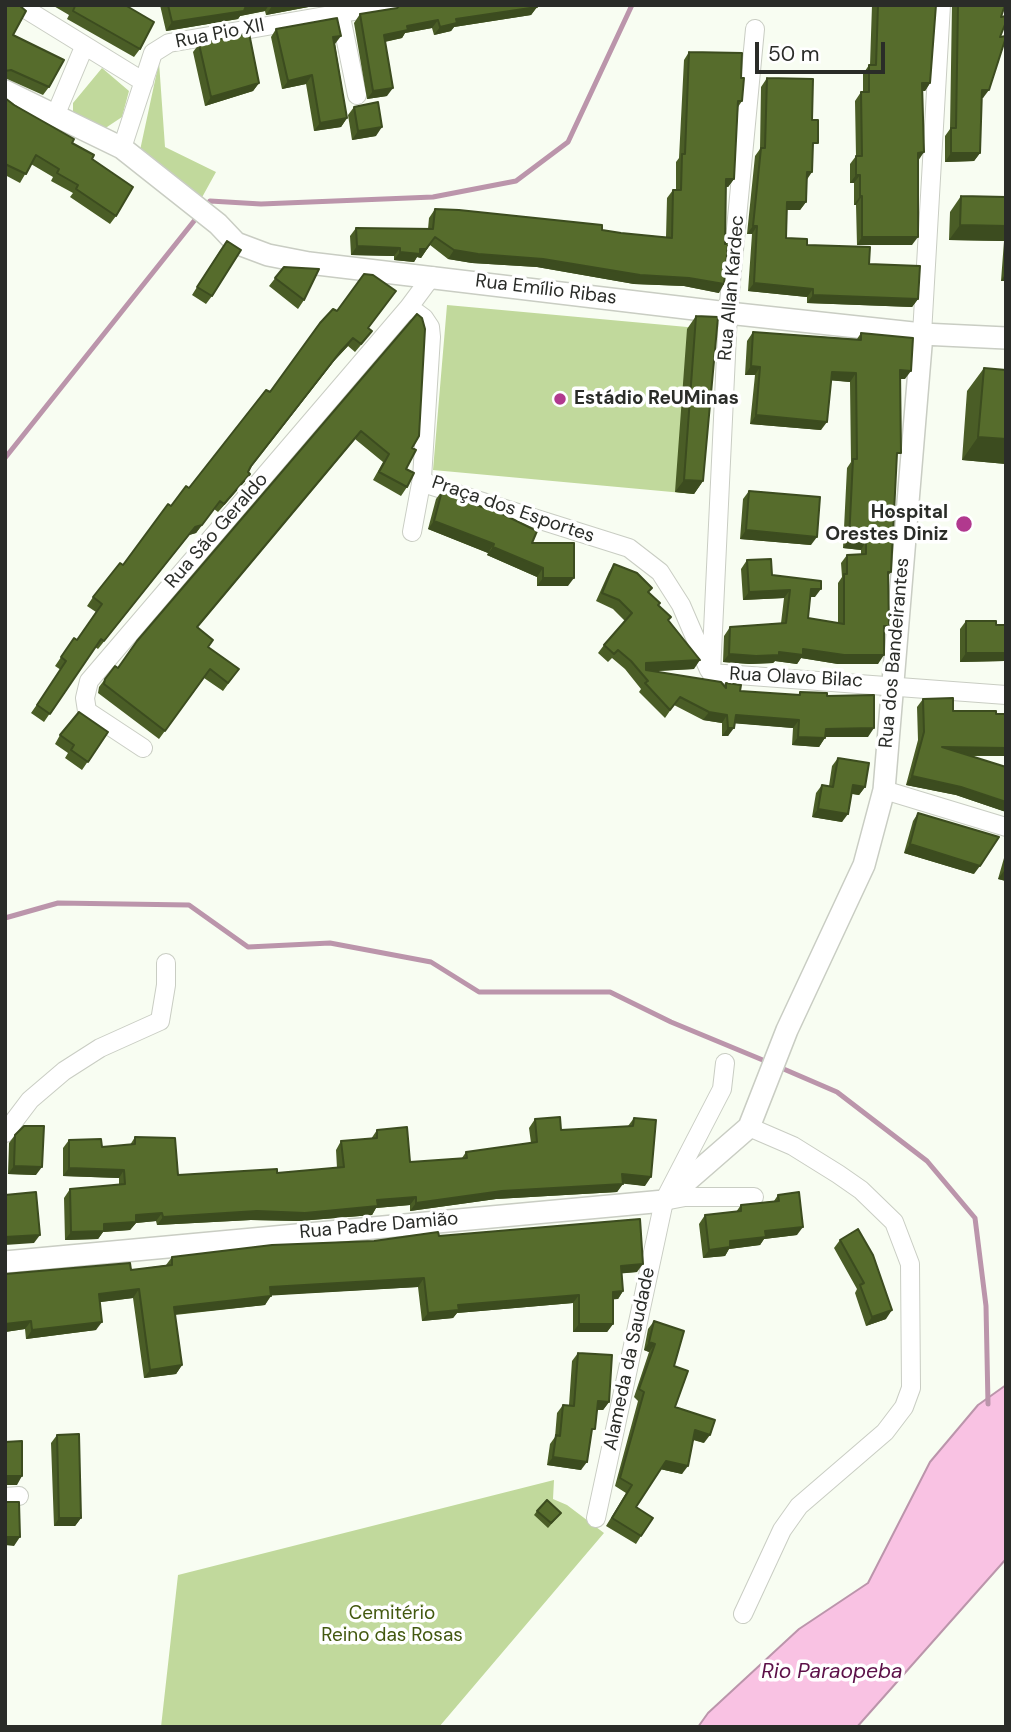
<!DOCTYPE html>
<meta charset="utf-8">
<style>
body{margin:0}
#map{position:relative;width:1011px;height:1732px;overflow:hidden;background:#f8fdf2;font-family:"DM Sans",sans-serif}
canvas{display:block}
.frame{position:absolute;inset:0;border:7px solid #2a2c28;pointer-events:none}
.scale{position:absolute;left:755px;top:42px;width:130px;height:32px;box-sizing:border-box;border:4px solid #2a2c28;border-top:0;padding-left:9px;font-size:21px;line-height:24px;white-space:nowrap;color:#2a2c28;-webkit-text-stroke:5px #fff;paint-order:stroke}
</style>
<div id="map">
<canvas width="1011" height="1732"></canvas>
<div class="frame"></div>
<div class="scale">50 m</div>
</div>
<script>
const context = document.querySelector('canvas').getContext('2d');
context.lineJoin = 'round';
function fillPath(path, color) {
  context.fillStyle = color;
  context.fill(path, 'evenodd');
}
function poly(rows) {
  const path = new Path2D();
  for (const r of rows) {
    path.moveTo(r[0], r[1]);
    for (let i = 2; i < r.length; i += 2) path.lineTo(r[i], r[i + 1]);
  }
  return path;
}
function trace(path, color, width, dash) {
  context.strokeStyle = color;
  context.lineWidth = width;
  context.lineCap = dash ? 'butt' : 'round';
  context.setLineDash(dash || []);
  context.stroke(path);
}
function drawText(font, color, halo, rows, align = 'center') {
  context.font = font + ' "DM Sans",sans-serif';
  context.lineWidth = 7;
  context.setLineDash([]);
  context.textBaseline = 'middle';
  context.strokeStyle = halo;
  context.fillStyle = color;
  for (const [text, x, y, turn = 0] of rows) {
    context.save();
    context.translate(x, y);
    context.rotate((+turn || 0) * Math.PI / 180);
    context.textAlign = isNaN(turn) ? turn : align;
    if (halo) context.strokeText(text, 0, 0);
    context.fillText(text, 0, 0);
    context.restore();
  }
}
const green = poly([
 [159,62,165,147,216,172,200,201,139,155],
 [102,68,129,91,122,117,104,129,73,117,73,103],
 [447,305,709,329,694,494,433,470],
 [554,1480,553,1499,567,1505,604,1533,439,1727,161,1727,178,1575]
]);
const water = poly([
 [1006,1385,1006,1559,857,1727,698,1727,708,1713,799,1629,868,1583,930,1462,978,1405,1006,1385]
]);
const stream = poly([
 [204,208,210,201,261,204,433,197,516,181,568,142,632,5],
 [5,458,198,216],
 [5,918,58,903,189,905,248,947,330,943,431,962,479,992,610,992,671,1022,770,1063],
 [779,1067,837,1092,927,1161,975,1218,986,1306,988,1404]
]);
const minor = poly([
 [19,5,144,82],
 [340,12,357,95],
 [55,116,84,47],
 [122,148,153,53,169,43,389,5],
 [432,276,409,307,424,318,430,327,431,337,422,478,429,485,629,548,660,572,681,605,709,670],
 [922,334,941,5],
 [412,532,422,478],
 [711,673,728,313,755,29],
 [711,673,1006,695],
 [143,748,87,711,85,698,89,681,409,307],
 [884,790,1006,827],
 [5,1133,30,1100,64,1071,100,1048,160,1021,166,985,166,963],
 [664,1201,685,1197,754,1197],
 [5,1497,19,1496],
 [596,1518,664,1201,722,1089,725,1063],
 [743,1614,782,1530,799,1506,885,1432,904,1407,911,1388,910,1264,894,1222,861,1190,838,1174,793,1146,749,1127]
]);
const tertiary = poly([
 [5,91,122,148,218,224,236,243,268,255,309,263,728,313,922,334,1006,338],
 [5,1262,664,1201,749,1127,787,1030,864,865,884,790,922,334]
]);
const wall = poly([
 [5,5,13,35,49,87,43,95,5,78],
 [52,5,125,5,140,49,134,57,67,19,69,15],
 [160,5,319,5,266,15,265,11,240,16,238,19,166,31],
 [872,5,936,5,930,83,925,91,922,91,912,245,857,245,856,205,854,205,854,183,850,183,850,164,856,156,855,101,861,92,863,92,863,74,869,65,870,65],
 [952,5,1005,5,1001,17,1000,37,983,98,981,98,980,153,974,161,945,162,945,136,950,129],
 [537,7,531,15,454,27,451,31,434,35,432,28,405,33,402,38,385,42,387,96,367,99,354,23,360,14],
 [276,29,335,44,347,118,341,127,314,131,306,84,282,89,271,37],
 [199,44,259,83,253,91,205,106,193,52],
 [689,52,741,78,742,101,738,107,734,179,728,187,726,187,719,293,684,286,634,284,537,267,472,263,448,259,430,245,421,258,417,257,414,262,394,260,394,256,351,255,350,236,356,228,428,229,429,218,435,209,602,230,621,233,666,237,667,198,673,190,676,190,676,162,679,158,684,60],
 [767,78,813,151,806,181,806,202,800,210,787,210,786,238,869,264,918,299,912,307,807,303,807,297,748,291,752,234,747,234,755,156,760,149,761,87],
 [5,98,72,143,92,159,116,216,110,224,70,197,73,193,51,181,53,177,31,164,20,183,5,175],
 [354,107,376,136,352,140,348,115],
 [961,196,1006,197,1006,281,1001,281,1004,241,949,240,950,212],
 [221,249,212,296,206,304,192,295],
 [284,267,304,300,298,309,269,286],
 [417,314,412,448,406,469,407,487,401,496,373,480,383,462,355,439,197,627,208,647,239,669,223,691,204,678,159,739,98,693,99,687,105,679,118,668],
 [696,316,703,481,694,494,675,492,687,329],
 [369,329,366,339,355,352,348,346,334,361,249,470,244,482,218,512,214,509,196,533,189,535,98,649,95,647,44,722,31,713,61,670,55,666,74,638,77,640,96,612,87,606,93,597,123,565,171,506,189,488,270,392],
 [753,332,857,339,861,333,905,379,900,379,891,572,888,576,884,633,878,664,838,664,801,658,797,664,775,661,773,663,750,664,723,662,724,636,730,627,781,623,784,598,743,600,741,569,747,560,772,575,815,597,810,597,808,618,838,623,838,583,842,577,841,563,847,555,861,554,861,550,843,548,847,468,851,462,850,382,831,380,821,430,750,424,755,375,745,375,747,341],
 [984,368,1006,370,1006,464,962,460,967,391],
 [442,491,532,543,568,586,537,586,537,577,487,555,488,553,428,529,436,499],
 [749,491,811,545,740,539,743,499],
 [614,564,649,592,668,620,694,669,654,671,724,685,726,683,740,691,798,695,800,692,827,696,868,737,825,737,819,747,792,745,793,728,735,723,728,736,722,736,722,723,703,720,674,705,665,718,639,692,641,689,625,669,612,658,608,662,598,653,604,645,625,621,613,609,596,601,609,572],
 [966,621,996,625,1006,625,1006,674,1004,674,1004,661,960,662,960,629],
 [923,699,953,711,996,714,1006,756,970,756,1006,767,1006,812,956,795,906,785,918,740,917,707],
 [108,732,82,770,65,758,68,753,55,744,60,735],
 [838,758,865,787,859,795,852,794,842,822,812,817,816,793,822,785,829,786,832,766],
 [918,813,974,874,904,853,913,821],
 [1006,851,1006,881,998,879],
 [634,1118,645,1186,623,1183,617,1192,496,1199,410,1211,410,1205,376,1208,372,1215,299,1221,251,1220,157,1225,156,1221,136,1223,130,1230,103,1232,98,1239,65,1240,64,1198,70,1189,119,1185,119,1178,63,1176,63,1148,69,1140,102,1147,130,1145,135,1137,178,1175,277,1173,337,1168,336,1150,341,1141,371,1139,377,1130,410,1162,462,1158,466,1152,531,1143,529,1128,535,1119,561,1130,628,1126],
 [15,1135,36,1175,8,1174,9,1143],
 [778,1195,797,1235,764,1239,760,1245,729,1249,725,1256,703,1258,699,1224,705,1215,736,1212,741,1205,774,1201],
 [439,1236,637,1272,622,1273,623,1291,618,1299,613,1299,613,1324,607,1332,573,1332,573,1303,457,1313,453,1318,422,1321,418,1287,270,1295,265,1305,175,1315,182,1365,176,1374,144,1378,133,1298,100,1302,96,1330,26,1339,25,1329,5,1332,5,1274,131,1270,166,1265,172,1257],
 [840,1240,886,1319,866,1326,855,1293,857,1289,834,1248],
 [654,1321,674,1366,675,1407,704,1443,693,1440,682,1474,660,1469,636,1507,641,1536,636,1544,606,1526,626,1493,615,1486,638,1401,634,1397,649,1352,644,1350,648,1329],
 [578,1353,609,1402,603,1410,597,1410,581,1470,547,1465,550,1444,555,1437,557,1413,563,1405,569,1405,572,1361],
 [57,1435,81,1518,75,1526,54,1526,51,1443],
 [537,1511,561,1513,548,1528,534,1515]
]);
const shadedWall = poly([
 [257,5,269,5,265,11,240,16,238,19,166,31,172,22],
 [278,5,319,5,266,15,272,6],
 [537,7,531,15,454,27,451,31,434,35,440,27,456,19],
 [438,20,432,28,405,33,402,38,378,43,384,35,407,26],
 [341,36,335,44,327,46,333,37],
 [312,75,306,84,282,89,288,81],
 [259,83,253,91,205,106,211,97],
 [922,83,930,83,925,91,916,91],
 [393,88,387,96,367,99,373,91],
 [982,90,989,90,983,98,976,98],
 [347,118,341,127,314,131,320,123],
 [382,127,376,136,352,140,358,131],
 [924,152,918,161,912,161,918,153],
 [951,153,980,153,974,161,945,162],
 [807,172,812,172,806,181],
 [856,175,860,175,854,183,850,183],
 [726,179,734,179,728,187,720,187],
 [860,196,862,196,856,205,854,205],
 [787,202,806,202,800,210,781,210],
 [960,225,1006,226,1006,239,1004,241,949,240],
 [753,226,757,226,752,234,747,234],
 [435,237,421,258,417,257,414,262,394,260,400,252,420,249],
 [862,237,918,237,912,245,857,245],
 [357,246,400,248,394,256,351,255],
 [454,250,543,259,689,278,724,284,719,293,684,286,634,284,537,267,472,263,448,259],
 [1006,273,1006,281,1001,281],
 [754,283,813,289,807,297,748,291],
 [813,295,918,299,912,307,807,303],
 [353,338,348,346,334,361,245,475,340,352],
 [751,366,760,367,755,375,745,375],
 [900,370,911,371,905,379,894,379],
 [832,372,856,373,850,382,826,380],
 [756,415,827,422,821,430,750,424],
 [361,431,355,439,191,635,197,627],
 [978,437,1006,439,1006,464,962,460],
 [250,474,244,482,218,512,224,504],
 [684,480,703,481,694,494,675,492],
 [220,501,196,533,189,535,98,649,195,527],
 [434,521,494,544,488,553,428,529],
 [746,530,817,537,811,545,740,539],
 [849,540,866,541,861,550,843,548],
 [493,547,543,568,537,577,487,555],
 [543,578,574,578,568,586,537,586],
 [811,589,821,589,815,597,806,597],
 [790,590,784,598,743,600,749,592],
 [803,649,884,655,878,664,838,664,801,658,797,664,775,661,773,663,750,664,723,662,729,654,779,652],
 [966,653,1006,653,1006,658,1004,661,960,662],
 [700,660,694,669,640,672,646,663],
 [709,712,727,715,722,723,703,720],
 [736,715,799,720,793,728,730,723],
 [728,728,734,728,728,736,722,736],
 [874,728,868,737,820,737,826,729],
 [798,737,825,738,819,747,792,745],
 [942,747,1006,748,1006,756,936,755],
 [912,776,961,787,1006,802,1006,812,956,795,906,785],
 [853,785,865,787,859,795,848,793],
 [818,809,848,814,842,822,812,817],
 [910,844,980,866,974,874,904,853],
 [1004,871,1006,871,1006,881,998,879],
 [14,1166,42,1167,36,1175,8,1174],
 [69,1168,124,1170,119,1178,63,1176],
 [622,1174,651,1177,645,1186,617,1183],
 [623,1184,617,1192,496,1199,410,1211,416,1203,502,1191],
 [416,1197,410,1205,376,1208,372,1215,299,1221,251,1220,157,1225,163,1217],
 [162,1213,156,1221,136,1223,130,1230,103,1232,98,1239,65,1240,71,1232,104,1224,136,1215],
 [803,1227,797,1235,764,1239,760,1245,729,1249,725,1256,703,1258,709,1250,730,1241,765,1231],
 [40,1235,34,1243,5,1245,5,1237],
 [643,1264,637,1272,616,1274,621,1266],
 [424,1278,418,1287,264,1296,270,1287],
 [139,1289,133,1298,93,1303,99,1294],
 [623,1291,618,1299,607,1300,613,1292],
 [579,1295,573,1303,457,1313,453,1318,422,1321,428,1313,458,1305],
 [271,1296,265,1305,168,1315,174,1307],
 [892,1310,886,1319,866,1326,872,1317],
 [31,1321,25,1329,5,1332,5,1324],
 [102,1322,96,1330,26,1339,32,1330],
 [579,1324,613,1324,607,1332,573,1332],
 [649,1342,655,1344,649,1352,644,1350],
 [182,1365,176,1374,144,1378,150,1370],
 [598,1401,609,1402,603,1410,592,1409],
 [695,1430,710,1435,704,1443,689,1438],
 [553,1457,587,1462,581,1470,547,1465],
 [666,1461,688,1466,682,1474,660,1469],
 [5,1476,22,1476,17,1485,5,1485],
 [59,1518,81,1518,75,1526,54,1526],
 [5,1537,20,1537,14,1546,5,1545]
]);
const building = poly([
 [5,5,19,5,26,11,13,35,64,60,49,87,11,70,5,71,5,5],
 [73,5,125,5,154,22,140,49,73,11,75,6,73,5],
 [168,5,257,5,245,8,244,11,172,22,168,5],
 [400,5,537,5,537,7,456,19,457,23,440,27,438,20,407,26,408,30,384,35,393,88,373,91,360,14,397,8,400,5],
 [878,5,936,5,930,83,922,83,924,152,918,153,918,237,862,237,862,196,860,196,860,175,856,175,856,156,862,156,861,92,869,92,869,65,876,65,878,5],
 [958,5,1005,5,1001,17,1006,16,1006,22,1000,37,1006,36,1006,37,989,90,982,90,980,153,951,153,951,128,956,128,958,5],
 [337,18,341,36,333,37,347,118,320,123,312,75,288,81,276,29,337,18],
 [249,33,259,83,211,97,199,44,249,33],
 [689,52,742,53,741,78,744,78,742,101,738,101,734,179,726,179,725,244,728,244,724,284,689,278,640,275,543,259,478,254,454,250,435,237,426,249,420,249,420,254,400,252,400,248,357,246,356,228,433,229,435,209,459,210,602,225,602,230,621,233,672,238,673,190,681,190,682,154,685,154,689,52],
 [767,78,813,79,812,120,818,120,818,143,813,143,812,172,807,172,806,202,787,202,786,238,807,239,807,245,870,247,869,264,920,266,918,299,813,295,813,289,754,283,757,226,753,226,761,148,765,148,767,78],
 [5,98,14,105,74,139,72,143,94,155,92,159,133,187,116,216,76,189,78,185,57,173,59,169,36,155,26,174,5,164,5,98],
 [378,102,382,127,358,131,354,107,378,102],
 [961,196,1006,197,1006,226,960,225,961,196],
 [227,241,241,250,212,296,197,287,227,241],
 [284,267,319,269,304,300,275,278,284,267],
 [364,274,373,275,396,291,368,328,372,331,361,344,353,338,340,352,251,466,248,472,250,474,224,504,220,501,202,525,195,527,104,641,101,639,50,714,37,705,66,661,61,657,74,638,77,640,102,604,93,597,120,563,123,565,168,504,171,506,186,486,189,488,266,390,270,392,320,323,333,309,337,311,364,274],
 [417,314,422,318,425,329,419,436,412,448,416,450,406,469,414,473,407,487,379,472,389,454,361,431,197,627,213,640,208,647,239,669,228,683,210,669,165,731,104,684,105,679,115,666,118,668,137,641,417,314],
 [696,316,718,317,703,481,684,480,696,316],
 [753,332,861,340,861,333,913,338,911,371,900,370,901,453,897,453,891,572,888,572,889,626,884,626,884,655,844,655,803,649,803,655,779,652,779,655,756,656,729,654,730,627,786,623,790,590,749,592,747,560,771,559,772,575,821,581,821,589,811,589,808,618,844,624,844,574,847,574,847,555,866,554,866,541,849,540,853,459,857,459,856,373,832,372,827,422,756,415,760,367,751,366,753,332],
 [984,368,1006,370,1006,439,978,437,984,368],
 [442,491,487,509,488,507,537,531,532,543,574,543,574,578,543,578,543,568,493,547,494,544,434,521,442,491],
 [749,491,820,497,817,537,746,530,749,491],
 [614,564,637,573,652,588,648,592,660,603,658,605,671,617,668,620,700,660,646,663,646,670,721,682,726,688,726,683,741,685,740,691,800,695,800,692,827,693,827,696,874,695,874,728,826,729,825,738,798,737,799,720,736,715,734,728,728,728,727,715,709,712,680,697,670,710,645,683,648,681,631,661,618,650,614,654,604,645,632,613,619,600,602,593,614,564],
 [966,621,996,621,996,625,1006,625,1006,653,966,653,966,621],
 [953,698,953,711,996,711,996,714,1006,714,1006,748,942,747,1006,767,1006,802,961,787,912,776,924,732,923,699,953,698],
 [79,712,108,732,88,762,71,750,74,745,60,735,79,712],
 [838,758,869,763,865,787,853,785,848,814,818,809,822,785,833,787,838,758],
 [918,813,999,837,980,866,910,844,918,813],
 [560,1117,561,1130,633,1126,634,1118,656,1120,651,1177,622,1174,623,1184,502,1191,416,1203,416,1197,377,1200,378,1206,305,1213,257,1211,163,1217,162,1213,136,1215,136,1222,104,1224,104,1231,71,1232,70,1189,125,1184,124,1170,69,1168,69,1140,101,1139,102,1147,135,1144,135,1137,175,1138,178,1175,277,1169,277,1173,344,1167,341,1141,377,1138,377,1130,407,1127,410,1162,467,1158,466,1152,537,1142,535,1119,560,1117],
 [24,1126,44,1126,42,1167,14,1166,15,1135,24,1126],
 [36,1192,40,1235,5,1237,5,1195,36,1192],
 [799,1192,803,1227,765,1231,766,1237,730,1241,730,1247,709,1250,705,1215,741,1211,741,1205,779,1201,778,1195,799,1192],
 [640,1219,643,1264,621,1266,623,1291,613,1292,613,1324,579,1324,579,1295,458,1305,459,1310,428,1313,424,1278,270,1287,271,1296,174,1307,182,1365,150,1370,139,1289,99,1294,102,1322,32,1330,31,1321,5,1324,5,1274,130,1263,131,1270,172,1265,172,1257,272,1245,374,1241,438,1232,439,1236,640,1219],
 [858,1229,873,1255,892,1310,872,1317,860,1285,864,1283,840,1240,858,1229],
 [654,1321,684,1331,674,1366,688,1371,675,1407,715,1420,710,1435,695,1430,688,1466,666,1461,636,1507,653,1518,641,1536,612,1518,632,1485,620,1478,644,1392,639,1389,655,1344,649,1342,654,1321],
 [578,1353,612,1355,609,1402,598,1401,595,1429,592,1429,587,1462,553,1457,556,1435,560,1436,563,1405,574,1406,578,1353],
 [79,1434,81,1518,59,1518,57,1435,79,1434],
 [22,1441,22,1476,5,1476,5,1442,22,1441],
 [547,1500,561,1513,551,1523,537,1511,547,1500],
 [5,1502,19,1502,20,1537,5,1537,5,1502]
]);
const markers = [
 [560,399,7,"#b1398e"],
 [964,524,9,"#b1398e"]
];
const streetNames = [
 ["Rua Pio XII",220,34,-11],
 ["Rua Allan Kardec",732,288,-85],
 ["Rua Emílio Ribas",546,290,7],
 ["Praça dos Esportes",513,510,19],
 ["Rua São Geraldo",217,531,-49],
 ["Rua dos Bandeirantes",895,653,-85],
 ["Rua Olavo Bilac",796,678,3],
 ["Rua Padre Damião",379,1226,-5],
 ["Alameda da Saudade",630,1359,-78]
];
const poiNames = [
 ["Estádio ReUMinas",574,399],
 ["Hospital",948,513,"right"],
 ["Orestes Diniz",948,535,"right"]
];
const parkNames = [
 ["Cemitério",392,1614],
 ["Reino das Rosas",392,1636]
];
const waterNames = [
 ["Rio Paraopeba",832,1672]
];
fillPath(green, '#c1d99c');
fillPath(water, '#f9c2e3');
trace(water, '#bb95ab', 2);
trace(stream, '#bb95ab', 5);
trace(minor, '#c9cdc3', 20);
trace(tertiary, '#c9cdc3', 24);
trace(minor, '#fff', 18);
trace(tertiary, '#fff', 21);
fillPath(wall, '#4a5d26');
fillPath(shadedWall, '#3c4c1f');
fillPath(building, '#566c2c');
trace(building, '#3c4c1f', 2);
for (const [x, y, r, color] of markers) {
  const dot = new Path2D();
  dot.arc(x, y, r, 0, 2 * Math.PI);
  context.fillStyle = color;
  context.fill(dot);
  trace(dot, '#fff', 2.5);
}
drawText('19px', '#2a2c28', '#fff', streetNames);
drawText('bold 19px', '#2a2c28', '#fff', poiNames, 'left');
drawText('19px', '#435910', '#fff', parkNames);
drawText('italic 21px', '#5c1048', '#fff', waterNames);
</script>
